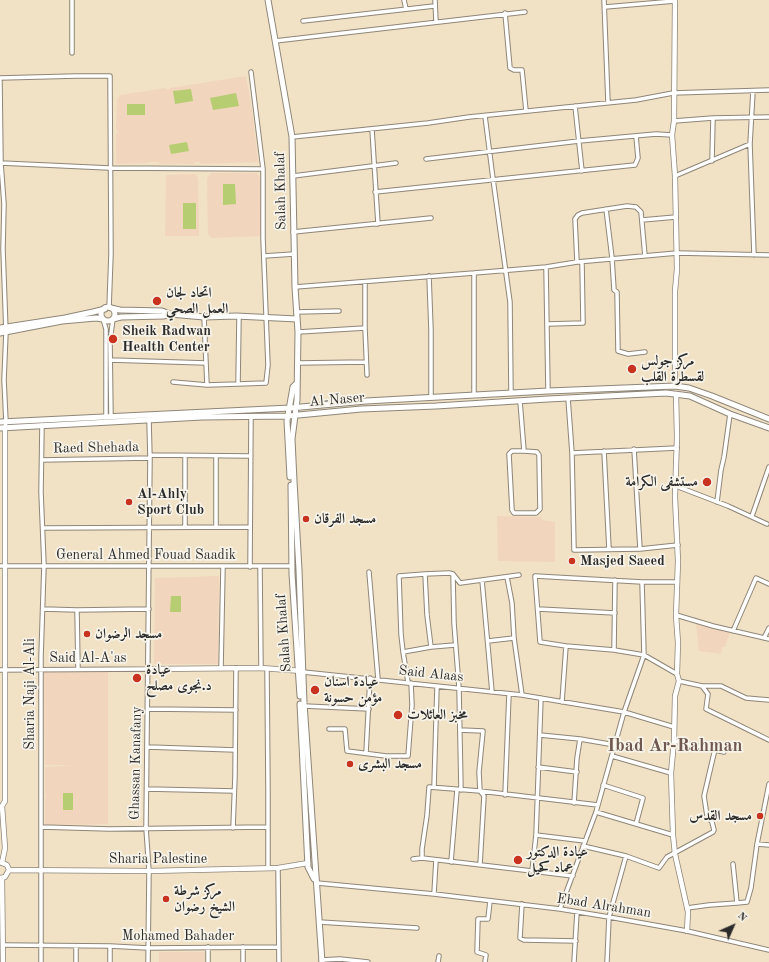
<!DOCTYPE html>
<meta charset="utf-8">
<style>
body{margin:0}
#map{position:relative;width:769px;height:962px;overflow:hidden;background:#f1e1c5;font-family:"Old Standard TT",serif}
canvas{display:block}
.north{position:absolute;left:713px;top:906px;width:40px;height:40px;-webkit-text-stroke:3px #f7f3e8;paint-order:stroke;rotate:45deg;font-size:11px;font-weight:700;line-height:16px;text-align:center;color:#2b2b2b}
.north::after{content:'';display:block;margin:auto;width:14px;height:18px;background:#2b2b2b;clip-path:polygon(50% 0,100% 100%,50% 72%,0 100%)}
</style>
<div id="map">
<canvas width="769" height="962"></canvas>
<div class="north">N</div>
</div>
<script>
const context = document.querySelector('canvas').getContext('2d');
context.lineJoin = 'round';
function fillPath(path, color) {
  context.fillStyle = color;
  context.fill(path, 'evenodd');
}
function poly(rows) {
  const path = new Path2D();
  for (const r of rows) {
    if (r.length === 3) {
      path.moveTo(r[0] + r[2], r[1]);
      path.arc(r[0], r[1], r[2], 0, 2 * Math.PI);
      continue;
    }
    path.moveTo(r[0], r[1]);
    for (let i = 2; i < r.length; i += 2) path.lineTo(r[i], r[i + 1]);
  }
  return path;
}
function trace(path, color, width, dash) {
  context.strokeStyle = color;
  context.lineWidth = width;
  context.lineCap = dash ? 'butt' : 'round';
  context.setLineDash(dash || []);
  context.stroke(path);
}
function drawText(font, color, halo, rows, align = 'center') {
  context.font = font + ' "Old Standard TT",Amiri,serif';
  context.lineWidth = 3.5;
  context.setLineDash([]);
  context.textBaseline = 'middle';
  context.strokeStyle = halo;
  context.fillStyle = color;
  for (const [text, x, y, turn = 0] of rows) {
    context.save();
    context.translate(x, y);
    context.rotate((+turn || 0) * Math.PI / 180);
    context.textAlign = isNaN(turn) ? turn : align;
    if (halo) context.strokeText(text, 0, 0);
    context.fillText(text, 0, 0);
    context.restore();
  }
}
const built = poly([
 [246,76,253,117,258,162,201,164,200,162,195,162,194,164,159,164,159,162,149,162,149,163,116,164,116,134,118,132,116,129,117,99,120,95,165,88,168,90,170,88],
 [211,173,257,173,260,178,262,236,212,238,208,234,207,178],
 [195,174,198,178,199,236,165,236,166,175],
 [497,516,541,517,542,520,555,522,555,562,498,561],
 [219,576,218,664,154,664,155,578],
 [696,623,730,632,725,647,722,647,721,654,699,651],
 [44,670,108,672,108,824,45,825,45,801,46,794,45,794,45,767,75,765,45,765],
 [159,952,205,952,205,962,159,962]
]);
const green = poly([
 [191,89,193,101,175,104,173,91],
 [236,93,239,106,213,110,210,98],
 [127,104,145,104,145,115,127,115],
 [187,142,189,151,171,154,169,145],
 [223,184,235,184,236,204,223,205],
 [183,203,196,203,196,229,183,229],
 [171,596,181,596,181,612,170,612],
 [63,793,73,793,73,810,63,810]
]);
const minor = poly([
 [404,0,406,9],
 [435,0,436,22],
 [604,0,608,102],
 [605,7,675,1],
 [505,13,510,68,514,70,522,70,526,111],
 [303,21,434,6],
 [275,41,525,12],
 [72,53,72,0],
 [0,78,76,76,110,76,111,254,109,308],
 [0,81,1,163,4,204,3,249,6,332,4,380,6,422,5,428],
 [753,91,750,144,754,255],
 [575,106,582,171],
 [485,116,493,179,510,302,511,393],
 [674,121,713,118,769,117],
 [372,129,378,224],
 [292,137,428,123,469,117,636,100,673,93,769,90],
 [426,159,579,141,656,134,672,135],
 [712,161,713,118],
 [1,163,109,168,263,169],
 [293,176,396,163],
 [675,176,750,144],
 [375,192,635,165,638,158,636,136],
 [606,209,612,258,614,290,617,292,618,351,628,354,645,352],
 [642,220,676,217],
 [293,232,431,218],
 [264,256,294,254],
 [577,262,575,219,578,215,582,213,627,206,636,207,641,212,645,256],
 [546,267,548,391],
 [474,273,546,267,577,262,677,253,769,255],
 [429,276,431,330,431,397],
 [365,282,365,328,367,375],
 [295,287,474,273,474,395],
 [296,312,339,311],
 [204,317,207,385],
 [239,317,238,384,266,383,268,365,263,238,263,169,251,72],
 [103,319,106,329,106,417],
 [548,324,583,323,582,262],
 [298,332,365,328],
 [110,360,206,363],
 [298,363,366,362],
 [173,382,207,385,238,384],
 [568,398,572,453,574,550,640,549,678,545],
 [520,401,524,451,512,451,509,454,512,510,514,513,536,513,540,509,539,455,537,452,524,451],
 [111,417,110,341,113,319],
 [634,449,640,549],
 [604,451,609,549],
 [572,453,677,448],
 [150,455,251,456],
 [185,456,185,527],
 [42,460,150,458],
 [676,486,728,506,767,524],
 [717,502,721,470,724,457,730,414],
 [752,516,769,467],
 [216,527,216,456],
 [43,528,250,527],
 [0,566,292,566],
 [250,567,251,417],
 [260,567,261,668],
 [369,572,378,679],
 [425,574,427,615,431,647],
 [453,575,454,623,459,688,461,790],
 [482,580,492,692],
 [642,582,677,582],
 [43,609,77,610,149,609],
 [538,609,615,613],
 [77,610,78,669],
 [676,615,713,626,769,639],
 [733,631,756,578,769,584],
 [514,638,522,695],
 [764,638,769,628],
 [488,641,514,638,512,603,507,577],
 [455,645,431,647,403,652,401,634,399,576,425,574,449,573,453,574,460,583,519,575],
 [566,646,614,650,644,655,677,674],
 [614,650,615,580],
 [403,652,408,682],
 [221,668,223,567],
 [267,669,268,790,268,868],
 [0,670,150,669],
 [303,672,522,695,624,712,674,727],
 [679,681,702,686,708,694,706,709,769,740],
 [702,686,721,686,746,698,769,700],
 [541,698,536,835,532,871,573,876],
 [304,706,369,709],
 [148,709,236,710],
 [329,729,345,729,347,751,386,756,408,756,412,705,411,683],
 [460,730,483,731,479,772,480,791,484,796,480,865],
 [540,735,580,739,615,745],
 [674,741,724,752],
 [148,747,235,750],
 [366,753,370,678],
 [612,756,671,773],
 [538,767,577,772],
 [603,785,643,798,636,824],
 [434,787,437,687],
 [147,789,234,791],
 [505,795,509,694],
 [574,803,577,758,580,739],
 [596,812,673,835],
 [42,827,109,829,268,827],
 [233,828,235,776,236,668],
 [536,835,585,841],
 [757,844,769,845],
 [583,846,626,856,659,868,667,857,713,832,714,830,712,822,707,816,704,796,715,749],
 [422,858,422,849,427,815,429,787,480,791,598,805],
 [413,859,422,858,532,871],
 [436,860,434,894,560,909,609,917,687,931,769,950],
 [451,862,457,790],
 [733,864,737,903,747,902,751,888,757,844,769,784],
 [278,868,279,962],
 [317,883,434,894],
 [522,904,520,938,524,940,576,941],
 [687,908,709,905,737,903],
 [560,909,596,812,624,712,644,655,642,582,535,576,540,642,566,646,562,702],
 [319,922,417,928],
 [3,945,110,946,148,948,279,947],
 [110,946,110,962],
 [321,960,340,959,368,962],
 [41,962,41,657,44,565,41,492,42,425],
 [76,962,76,946],
 [148,962,149,871,146,828,150,458,149,420],
 [208,962,208,947],
 [243,962,243,947],
 [438,962,439,956],
 [485,962,486,955,477,952,478,919,488,919,490,901],
 [574,962,577,912],
 [607,962,609,917,626,856]
]);
const tertiary = poly([
 [675,386,675,291,677,269,675,176,672,135,674,121,675,0],
 [676,394,677,437,675,497,678,561,676,615,678,643,677,674,679,681,675,696,674,741,671,773,673,835,675,854,688,912,687,931],
 [151,669,261,668,302,671],
 [0,862,7,865,9,870,5,877,0,878],
 [2,863,5,848,2,806,5,801,5,428],
 [9,870,149,871,278,868,308,863],
 [2,878,3,962]
]);
const secondary = poly([
 [268,0,292,137,295,287,298,332,297,400,292,439,294,481,299,570,304,703,322,962],
 [108,314,7],
 [111,308,120,310,162,311,170,314,204,317,236,316,297,319],
 [113,319,121,317,164,316,170,314],
 [0,328,65,318,93,312,105,309],
 [0,333,62,321,96,318,103,319],
 [0,422,290,408,366,401,548,391,675,386,689,388,712,396,769,419],
 [0,428,202,417,288,416,361,409,436,406,548,399,666,393,690,396,730,414,769,428],
 [290,477,287,421,293,387,296,384],
 [291,485,292,574,300,696],
 [300,704,308,867,314,879]
]);
const markers = [
 [157,301,5,"#c8321e"],
 [113,339,5,"#c8321e"],
 [632,369,5,"#c8321e"],
 [707,482,5,"#c8321e"],
 [129,502,4,"#c8321e"],
 [306,519,4,"#c8321e"],
 [572,561,4,"#c8321e"],
 [87,634,4,"#c8321e"],
 [137,678,5,"#c8321e"],
 [315,690,5,"#c8321e"],
 [398,715,5,"#c8321e"],
 [350,764,4,"#c8321e"],
 [760,816,4,"#c8321e"],
 [518,860,5,"#c8321e"],
 [166,899,4,"#c8321e"]
];
const streetNames = [
 ["Salah Khalaf",281,191,-91],
 ["Al-Naser",337,400,-5],
 ["Raed Shehada",96,448,-1],
 ["General Ahmed Fouad Saadik",146,555],
 ["Salah Khalaf",284,633,-94],
 ["Said Al-A'as",88,658],
 ["Said Alaas",431,674,6],
 ["Sharia Naji Al-Ali",30,694,-90],
 ["Ghassan Kanafany",136,763,-89],
 ["Sharia Palestine",158,859],
 ["Ebad Alrahman",604,906,9],
 ["Mohamed Bahader",178,936]
];
const poiNames = [
 ["اتحاد لجان",166,293],
 ["العمل الصحي",166,309],
 ["Sheik Radwan",122,331],
 ["Health Center",122,347],
 ["مركز جولس",641,361],
 ["لقسطرة القلب",641,377],
 ["مستشفى الكرامة",698,482,"right"],
 ["Al-Ahly",137,494],
 ["Sport Club",137,510],
 ["مسجد الفرقان",314,519],
 ["Masjed Saeed",580,561],
 ["مسجد الرضوان",95,634],
 ["عيادة",146,670],
 ["د.نجوى مصلح",146,686],
 ["عيادة اسنان",324,682],
 ["مؤمن حسونة",324,698],
 ["مخبز العائلات",407,715],
 ["مسجد البشرى",358,764],
 ["مسجد القدس",752,816,"right"],
 ["عيادة الدكتور",527,852],
 ["عماد كحيل",527,868],
 ["مركز شرطة",174,891],
 ["الشيخ رضوان",174,907]
];
const districtNames = [
 ["Ibad Ar-Rahman",675,746]
];
fillPath(built, '#f1d5bd');
fillPath(green, '#b7cd72');
trace(minor, '#8e8678', 5.5);
trace(tertiary, '#8e8678', 6);
trace(secondary, '#8e8678', 7);
trace(minor, '#fff', 3.5);
trace(tertiary, '#fff', 4.5);
trace(secondary, '#fff', 5);
for (const [x, y, r, color] of markers) {
  const dot = new Path2D();
  dot.arc(x, y, r, 0, 2 * Math.PI);
  context.fillStyle = color;
  context.fill(dot);
  trace(dot, '#f7f3e8', 1.5);
}
drawText('14px', '#2b2b2b', '#f7f3e8', streetNames);
drawText('bold 14px', '#2b2b2b', '#f7f3e8', poiNames, 'left');
drawText('bold 18px', '#6f5850', '#f7f3e8', districtNames);
</script>
